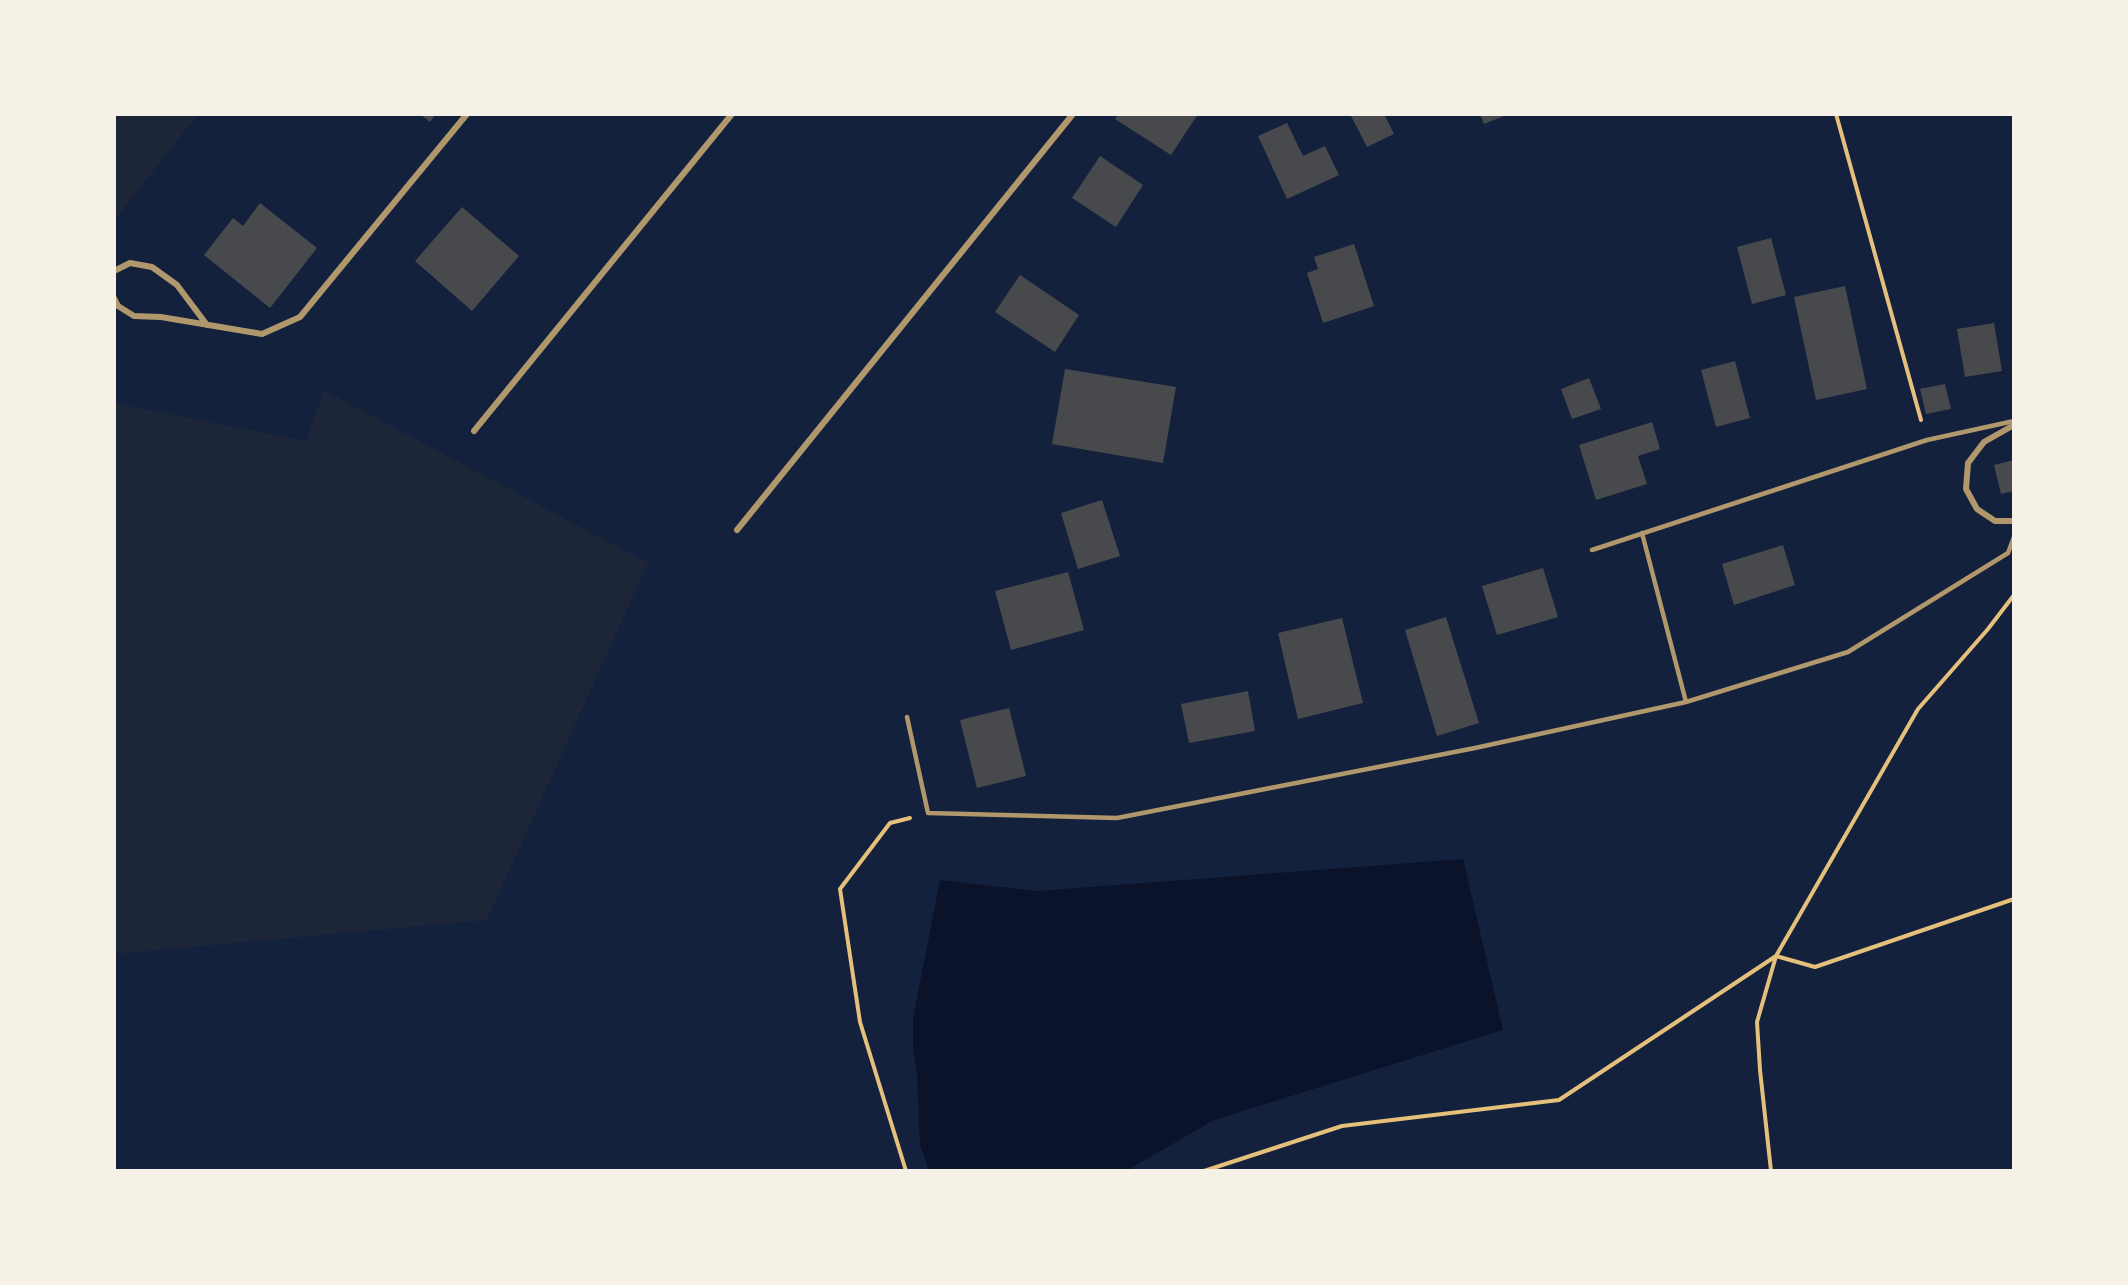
<!DOCTYPE html>
<style>
body{margin:0}
#map{position:relative;width:2128px;height:1285px;overflow:hidden;background:#14213d;font-family:Lora,serif}
canvas{display:block}
.frame{position:absolute;inset:0;border:116px solid #f6f1e7;pointer-events:none}
</style>
<div id="map">
<canvas width="2128" height="1285"></canvas>
<div class="frame"></div>
</div>
<script>
const context = document.querySelector('canvas').getContext('2d');
context.lineJoin = 'round';
function fillPath(path, color) {
  context.fillStyle = color;
  context.fill(path, 'evenodd');
}
function poly(rows) {
  const path = new Path2D();
  for (const r of rows) {
    path.moveTo(r[0], r[1]);
    for (let i = 2; i < r.length; i += 2) path.lineTo(r[i], r[i + 1]);
  }
  return path;
}
function trace(path, color, width, dash) {
  context.strokeStyle = color;
  context.lineWidth = width;
  context.lineCap = dash ? 'butt' : 'round';
  context.setLineDash(dash || []);
  context.stroke(path);
}
const green = poly([
 [114,114,198,114,114,221],
 [324,390,648,563,487,920,114,954,114,403,306,441]
]);
const water = poly([
 [1463,859,1503,1030,1214,1120,1126,1171,929,1171,920,1145,917,1075,913,1049,913,1018,940,880,1037,891]
]);
const building = poly([
 [420,114,436,114,430,122],
 [1119,114,1198,114,1171,155,1115,119],
 [1350,114,1384,114,1394,134,1367,147],
 [1480,114,1509,114,1484,124],
 [1287,123,1303,156,1325,146,1339,175,1287,199,1258,136],
 [1100,156,1143,185,1116,227,1072,198],
 [260,203,317,248,270,308,204,255,233,218,243,226],
 [462,207,519,256,472,311,415,261],
 [1771,238,1786,295,1752,304,1737,247],
 [1354,244,1374,306,1323,323,1307,273,1318,269,1314,257],
 [1020,275,1079,315,1055,352,995,312],
 [1845,286,1867,389,1816,400,1794,297],
 [1994,323,2002,371,1965,377,1957,329],
 [1735,361,1750,418,1716,427,1701,370],
 [1065,369,1176,387,1163,463,1052,444],
 [1589,378,1601,409,1572,419,1561,389],
 [1945,384,1951,409,1926,414,1920,389],
 [1652,422,1660,449,1638,456,1647,484,1596,500,1579,445],
 [2014,460,2014,491,2001,494,1994,465],
 [1102,500,1120,556,1078,569,1061,513],
 [1783,545,1795,585,1734,605,1722,564],
 [1543,568,1558,617,1497,635,1482,586],
 [1068,572,1084,630,1011,650,995,591],
 [1446,617,1479,723,1437,736,1405,630],
 [1342,618,1363,703,1298,719,1278,633],
 [1248,691,1255,731,1189,743,1181,704],
 [1009,708,1026,776,977,788,960,720]
]);
const path = poly([
 [1836,114,1921,420],
 [906,1171,860,1022,840,889,890,823,910,818],
 [1204,1171,1342,1126,1559,1100,1776,956,1815,967,2014,899],
 [1771,1171,1760,1070,1757,1022,1776,956,1918,709,1988,629,2014,595]
]);
const service = poly([
 [1642,533,1686,702],
 [1592,550,1927,440,2014,421],
 [907,717,928,813,1117,818,1475,748,1686,702,1848,652,2008,553,2014,537]
]);
const minor = poly([
 [114,271,130,263,152,267,177,285,207,325],
 [114,298,118,306,134,316,161,317,262,334,300,317,467,114],
 [2014,425,1984,442,1968,463,1966,489,1977,509,1995,521,2014,521],
 [474,431,732,114],
 [737,530,1073,114]
]);
fillPath(green, '#1d2539');
fillPath(water, '#0b132b');
fillPath(building, '#48494c');
trace(path, '#e5c07b', 4);
trace(service, '#b1986c', 4.5);
trace(minor, '#b1986c', 6);
</script>
